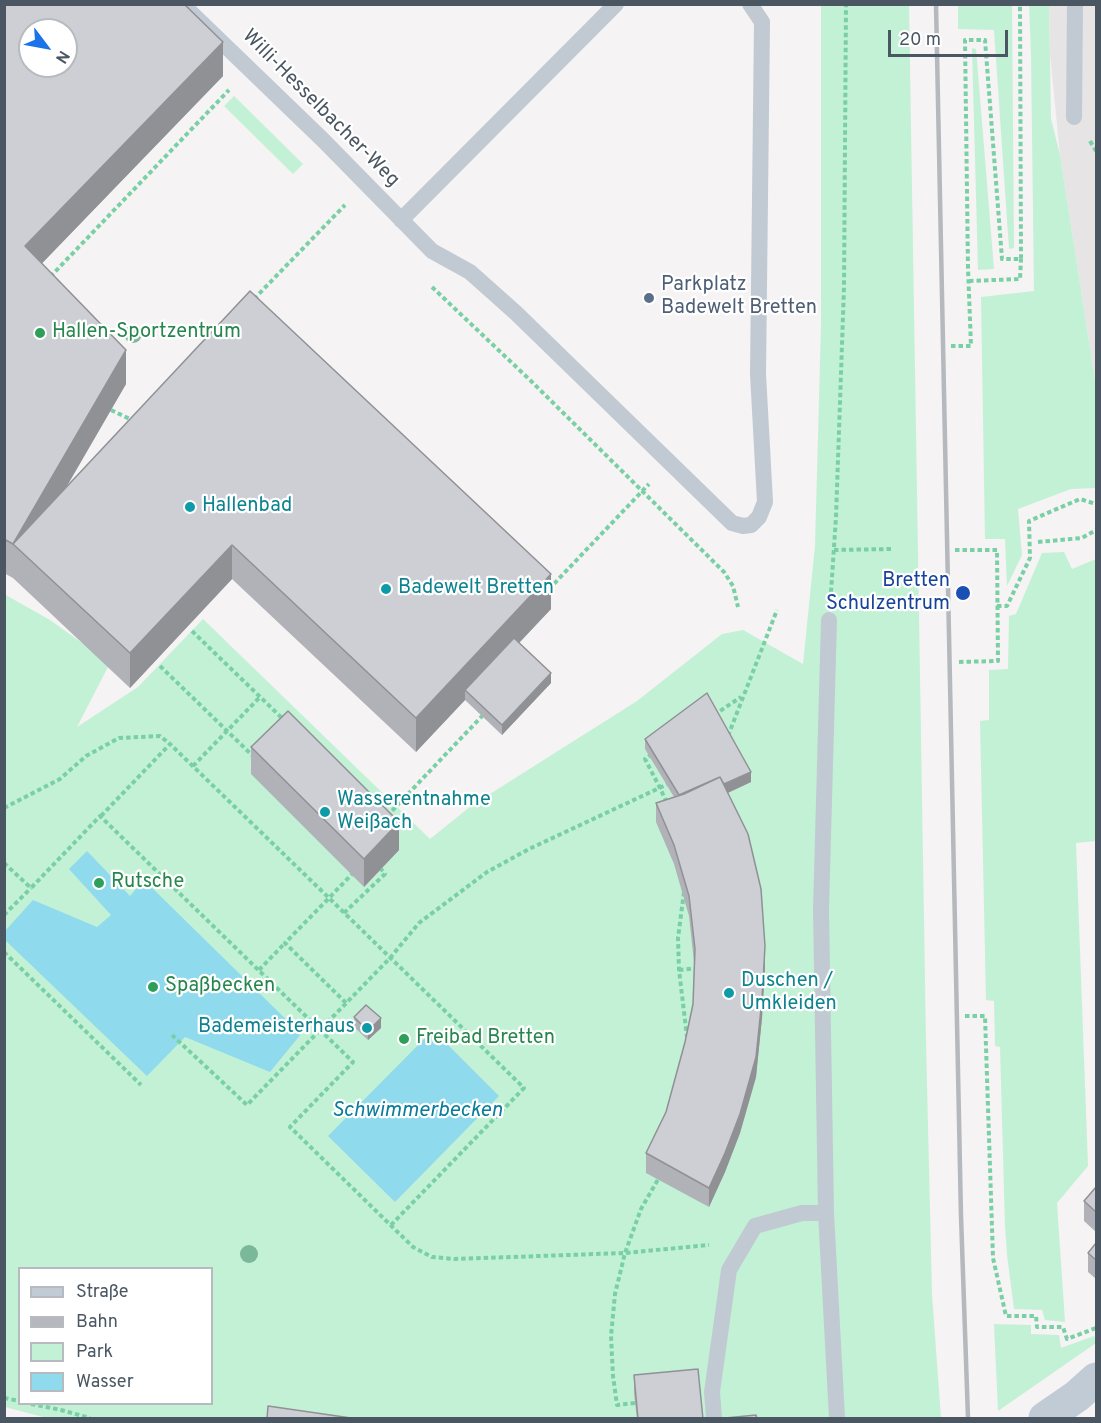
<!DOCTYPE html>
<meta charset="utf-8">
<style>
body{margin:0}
#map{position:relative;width:1101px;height:1423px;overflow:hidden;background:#f5f3f3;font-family:Overpass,sans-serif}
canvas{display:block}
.frame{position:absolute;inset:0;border:6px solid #4a5661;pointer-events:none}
.legend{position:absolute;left:18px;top:1267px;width:195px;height:138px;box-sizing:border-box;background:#fff;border:2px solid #b7bbc0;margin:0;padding:8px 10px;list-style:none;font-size:18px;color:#4a5661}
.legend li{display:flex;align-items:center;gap:12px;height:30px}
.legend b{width:30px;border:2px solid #b7bbc0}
.north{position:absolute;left:18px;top:18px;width:60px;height:60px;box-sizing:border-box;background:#fff;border:2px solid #b7bbc0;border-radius:50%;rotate:122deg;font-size:16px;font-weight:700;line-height:24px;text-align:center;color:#4a5661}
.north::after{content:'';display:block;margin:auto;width:21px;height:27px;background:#1a73e8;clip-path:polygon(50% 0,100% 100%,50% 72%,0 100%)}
.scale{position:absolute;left:888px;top:30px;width:120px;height:27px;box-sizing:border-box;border:3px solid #4a5661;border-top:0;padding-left:8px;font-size:18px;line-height:21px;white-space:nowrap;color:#4a5661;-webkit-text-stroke:4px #fff;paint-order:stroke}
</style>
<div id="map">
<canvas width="1101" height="1423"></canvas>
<div class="frame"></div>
<ul class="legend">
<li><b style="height:8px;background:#c1cbd6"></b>Straße</li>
<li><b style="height:8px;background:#b5b8bd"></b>Bahn</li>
<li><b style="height:16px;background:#c3f1d5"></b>Park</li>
<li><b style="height:16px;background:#90daee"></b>Wasser</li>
</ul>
<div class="north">N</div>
<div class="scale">20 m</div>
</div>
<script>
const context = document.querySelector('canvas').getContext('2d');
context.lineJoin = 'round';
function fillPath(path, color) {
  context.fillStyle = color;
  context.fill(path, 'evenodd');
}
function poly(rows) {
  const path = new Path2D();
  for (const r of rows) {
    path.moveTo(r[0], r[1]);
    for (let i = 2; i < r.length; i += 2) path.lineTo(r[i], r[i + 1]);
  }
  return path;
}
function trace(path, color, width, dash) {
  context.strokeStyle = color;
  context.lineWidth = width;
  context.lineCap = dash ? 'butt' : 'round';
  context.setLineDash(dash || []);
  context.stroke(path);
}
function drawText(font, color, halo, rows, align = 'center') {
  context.font = font + ' Overpass,sans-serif';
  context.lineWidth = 4.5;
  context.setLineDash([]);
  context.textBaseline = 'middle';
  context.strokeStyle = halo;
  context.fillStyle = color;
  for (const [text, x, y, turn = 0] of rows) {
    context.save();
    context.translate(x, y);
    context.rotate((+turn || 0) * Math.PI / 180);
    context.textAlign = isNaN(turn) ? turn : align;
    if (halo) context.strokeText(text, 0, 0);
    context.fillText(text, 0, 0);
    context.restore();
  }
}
const education = poly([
 [1049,5,1096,5,1096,387,1060,155,1050,54]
]);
const green = poly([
 [821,5,909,5,926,1042,932,1294,941,1418,47,1418,5,1407,4,594,50,620,110,663,77,727,138,687,203,619,430,839,471,806,637,701,722,634,743,630,803,664,815,546,821,326],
 [20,1268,212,1268,212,1404,20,1404],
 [958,5,1012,5,1014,248,1009,249,994,30,958,29],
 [1029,5,1049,5,1051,119,1060,155,1096,387,1096,488,1071,489,1018,509,1022,555,1007,586,1005,539,985,539,981,297,1034,291,1031,54],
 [972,48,976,49,994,269,978,270],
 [234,96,303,164,293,174,224,106],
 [1064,552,1072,569,1096,559,1096,841,1076,843,1088,1166,1057,1203,1065,1322,1045,1320,1042,1310,1014,1309,1007,1255,1005,1226,1000,1047,995,1046,994,1001,986,1000,980,721,989,720,989,670,1008,669,1009,616,1016,614,1042,553],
 [994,1324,1031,1325,1031,1334,1059,1335,1061,1348,1094,1336,1096,1343,998,1411]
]);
const water = poly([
 [87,851,130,896,144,880,301,1034,270,1072,185,1037,147,1076,5,940,5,931,33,900,97,927,111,915,69,869],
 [433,1030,499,1096,395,1202,328,1136]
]);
const path = poly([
 [1090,141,1096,151],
 [50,276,51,276,229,90],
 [969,281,1020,279,1021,259],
 [432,287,530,380,724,572,733,586,738,607],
 [254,299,345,205],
 [951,346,971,346,968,268,965,40,985,40,1002,259,1021,259,1020,4],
 [111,410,132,420],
 [1038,542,1082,538,1096,530],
 [834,550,893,549],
 [955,550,997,550,998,661,958,662],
 [549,589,649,484],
 [831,592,836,517,844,287,846,4],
 [997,606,1007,606,1030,558,1029,521,1080,499,1096,504],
 [192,631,285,721],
 [160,666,255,758],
 [714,715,741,697],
 [728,736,777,610],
 [652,754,645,759,660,788,667,803],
 [193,766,260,697],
 [4,808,60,779,86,756,119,738,160,736,170,744],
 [101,816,170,744,329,898,285,943,346,1003],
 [387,816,485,713],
 [4,863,31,888,100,816,353,1062,290,1127,413,1247,432,1257,454,1259,625,1253,709,1245],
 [354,872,329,898,524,1088,391,1225],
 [684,892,678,938,679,970,687,1037],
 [344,913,385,874,381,869],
 [4,915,31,888],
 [4,952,141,1085],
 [259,970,285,943],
 [679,970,699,968],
 [965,1016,985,1016,993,1258,1006,1316,1036,1316,1037,1327,1063,1327,1067,1339,1096,1328],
 [172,1035,247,1105,390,958,419,923,487,872,529,849,670,783],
 [4,1398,20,1401],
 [635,1403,617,1405,613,1376,611,1336,615,1294,625,1253,641,1209,660,1176],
 [31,1404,61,1410,90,1418]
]);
const lane = poly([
 [182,4,323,140,432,251,470,272,516,313,732,523,743,526,751,525,759,517,765,502,758,374,762,22,750,4],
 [1074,117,1075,4],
 [401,220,616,4],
 [829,620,821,909,826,1213,837,1418],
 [714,1418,712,1392,729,1270,755,1226,802,1213,826,1213]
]);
const secondary = poly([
 [1045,1418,1077,1396,1096,1379]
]);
const rail = poly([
 [936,4,961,1216,968,1418]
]);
const trees = [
 [133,334],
 [249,1254]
];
const wall = poly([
 [4,4,223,76,41,264,126,384,66,488,551,609,519,643,551,683,502,735,465,700,416,752,232,579,130,688,13,578,4,573],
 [645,739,751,782,728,793,765,965,762,1018,756,1077,740,1133,725,1172,709,1207,646,1173,646,1153,666,1112,685,1042,693,1004,694,963,689,916,674,864,656,822,656,803,674,797,645,749],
 [251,747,399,850,364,887,251,774],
 [354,1017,381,1028,368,1040,354,1027],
 [1096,1187,1096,1232,1084,1221,1084,1201],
 [1096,1243,1096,1279,1088,1272,1088,1253],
 [634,1375,703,1419,637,1419,634,1394]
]);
const shadedWall = poly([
 [223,42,223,76,25,281,25,246],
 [126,350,126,384,26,556,13,544],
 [232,545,232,579,130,688,130,653],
 [551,574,551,609,470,695,465,690,465,700,416,752,416,718],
 [551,673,551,683,502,735,502,725],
 [751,772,751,782,684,813,684,803],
 [399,822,399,850,364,887,364,859],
 [765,946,765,965,762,1018,756,1077,740,1133,725,1172,709,1207,709,1188],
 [381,1018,381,1028,368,1040,368,1031]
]);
const building = poly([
 [4,4,184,4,223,42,25,246,126,350,13,544,4,539,4,4],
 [30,30,66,30,66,66,30,66,30,30],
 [250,291,551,574,416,718,232,545,130,653,13,544,250,291],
 [514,638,551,673,502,725,465,690,514,638],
 [707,693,751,772,724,784,720,777,679,795,645,739,707,693],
 [288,711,399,822,364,859,251,747,288,711],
 [720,777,748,834,761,889,765,946,762,999,756,1057,740,1114,725,1153,709,1188,646,1153,666,1112,685,1042,693,1004,695,949,689,896,674,845,656,803,684,794,720,777],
 [366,1005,381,1018,368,1031,354,1017,366,1005],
 [1096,1187,1096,1212,1084,1201,1096,1187],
 [1096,1243,1096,1260,1088,1253,1096,1243],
 [698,1369,703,1419,638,1419,634,1375,698,1369],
 [268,1406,358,1419,267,1419,268,1406],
 [756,1415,757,1419,715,1419,756,1415]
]);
const markers = [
 [649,298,6,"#5c6f8a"],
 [40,333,6,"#2e9e5b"],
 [190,507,6,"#0f9aa8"],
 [386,589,6,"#0f9aa8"],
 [963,593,8,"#1a4fb4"],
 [325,812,6,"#0f9aa8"],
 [99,883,6,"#2e9e5b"],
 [153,987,6,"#2e9e5b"],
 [729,993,6,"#0f9aa8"],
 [367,1028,6,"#0f9aa8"],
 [404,1039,6,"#2e9e5b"]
];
const streetNames = [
 ["Willi-Hesselbacher-Weg",320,109,45]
];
const serviceNames = [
 ["Parkplatz",661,286],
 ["Badewelt Bretten",661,309]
];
const leisureNames = [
 ["Hallen-Sportzentrum",52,333],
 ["Rutsche",111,883],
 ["Spaßbecken",165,987],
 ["Freibad Bretten",416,1039]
];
const cultureNames = [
 ["Hallenbad",202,507],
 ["Badewelt Bretten",398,589],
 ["Wasserentnahme",337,801],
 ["Weißach",337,824],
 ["Duschen /",741,982],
 ["Umkleiden",741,1005],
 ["Bademeisterhaus",355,1028,"right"]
];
const transitNames = [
 ["Bretten",950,582],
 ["Schulzentrum",950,605]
];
const waterNames = [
 ["Schwimmerbecken",417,1112]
];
fillPath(education, '#e6e4e5');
fillPath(green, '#c3f1d5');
fillPath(water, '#90daee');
trace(path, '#7ad0a6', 4, [4.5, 3]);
trace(lane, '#c1cad2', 16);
trace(secondary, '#c1cbd6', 33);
trace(rail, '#b5b8bd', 4.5);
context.fillStyle = '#7bb799';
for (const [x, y] of trees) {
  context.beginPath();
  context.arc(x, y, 9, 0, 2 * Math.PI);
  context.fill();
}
fillPath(wall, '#b0b2b7');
fillPath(shadedWall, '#909195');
fillPath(building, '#cdcfd5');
trace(building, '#909195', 1.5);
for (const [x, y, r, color] of markers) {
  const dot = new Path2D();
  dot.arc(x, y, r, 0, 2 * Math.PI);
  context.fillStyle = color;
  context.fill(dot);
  trace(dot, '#fff', 2);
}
drawText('20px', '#4a5661', '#fff', streetNames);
drawText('20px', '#4e5e75', '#fff', serviceNames, 'left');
drawText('20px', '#27864d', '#fff', leisureNames, 'left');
drawText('20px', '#0d838f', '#fff', cultureNames, 'left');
drawText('20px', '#164399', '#fff', transitNames, 'right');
drawText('italic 21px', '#0c7c9b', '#fff', waterNames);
</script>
